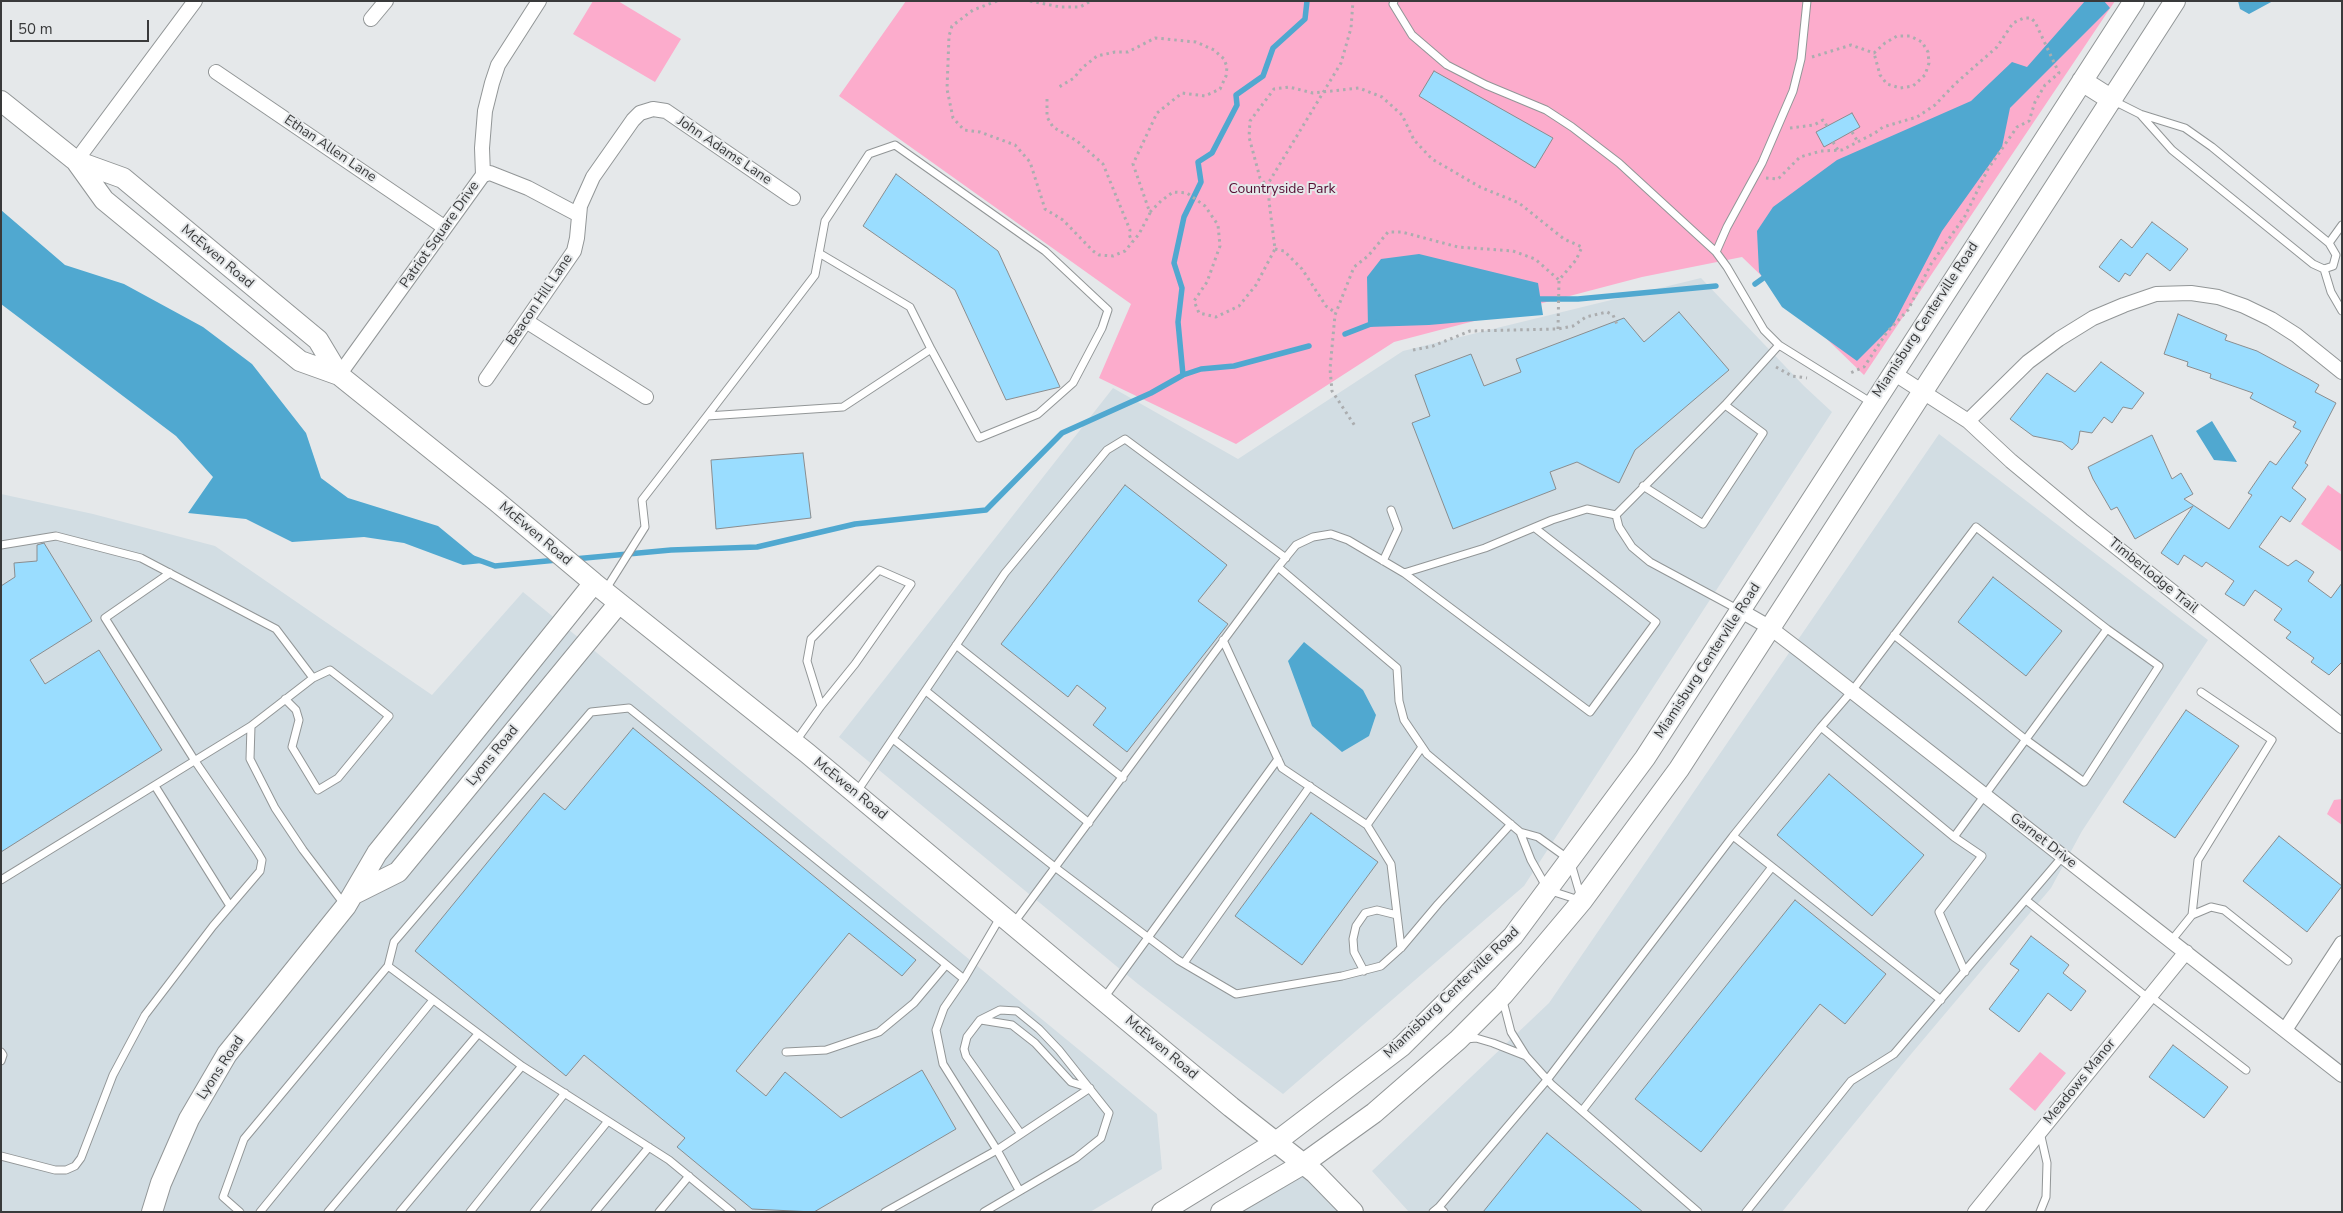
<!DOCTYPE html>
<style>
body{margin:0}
#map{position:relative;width:2343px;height:1213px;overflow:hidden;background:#e5e8ea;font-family:"Nunito Sans",sans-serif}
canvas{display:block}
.frame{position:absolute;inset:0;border:2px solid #393a3b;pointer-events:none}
.scale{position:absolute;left:10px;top:20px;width:139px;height:22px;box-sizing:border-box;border:2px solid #393a3b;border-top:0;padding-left:6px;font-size:15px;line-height:18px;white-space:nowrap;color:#393a3b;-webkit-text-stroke:4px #e5e8ea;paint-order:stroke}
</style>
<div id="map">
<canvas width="2343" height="1213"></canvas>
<div class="frame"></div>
<div class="scale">50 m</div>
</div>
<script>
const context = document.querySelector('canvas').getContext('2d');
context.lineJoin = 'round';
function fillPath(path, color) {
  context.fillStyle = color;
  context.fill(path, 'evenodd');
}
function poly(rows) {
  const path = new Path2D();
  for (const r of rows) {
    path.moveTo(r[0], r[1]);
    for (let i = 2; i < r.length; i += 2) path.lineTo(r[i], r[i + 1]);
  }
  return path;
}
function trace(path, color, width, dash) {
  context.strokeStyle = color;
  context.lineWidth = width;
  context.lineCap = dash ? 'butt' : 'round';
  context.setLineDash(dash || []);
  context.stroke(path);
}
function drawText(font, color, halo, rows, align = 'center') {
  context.font = font + ' "Nunito Sans",sans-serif';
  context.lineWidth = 4;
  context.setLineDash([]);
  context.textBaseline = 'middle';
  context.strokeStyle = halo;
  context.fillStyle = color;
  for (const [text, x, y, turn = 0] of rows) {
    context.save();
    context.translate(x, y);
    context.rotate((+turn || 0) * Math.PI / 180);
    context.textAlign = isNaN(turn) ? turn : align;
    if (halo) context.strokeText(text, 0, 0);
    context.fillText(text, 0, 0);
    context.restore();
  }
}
const built = poly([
 [1701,278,1804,386,1832,412,1524,886,1283,1094,1138,984,839,737,1113,388,1238,459,1403,351],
 [1939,434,2208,640,2082,831,2051,888,1901,1066,1782,1212,1409,1212,1372,1171,1549,1003],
 [1,494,93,514,215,546,432,695,523,592,1157,1114,1162,1169,1090,1212,1,1212],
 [1303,1164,1353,1212,1221,1212]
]);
const green = poly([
 [593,1,618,1,681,39,655,82,573,34],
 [906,1,2115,1,1864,375,1742,257,1642,277,1394,342,1236,444,1099,378,1131,304,839,96],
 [2328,485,2342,495,2342,552,2301,524],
 [2342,799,2342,825,2327,814,2334,800],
 [2040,1052,2066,1073,2035,1111,2009,1089]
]);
const water = poly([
 [2085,1,2104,1,2110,8,2010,108,2002,147,1942,231,1893,325,1857,361,1782,307,1759,272,1757,231,1773,207,1837,160,1971,101,2012,62,2027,67],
 [2238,1,2273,1,2249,14,2240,9],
 [1,210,65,265,124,284,203,327,252,364,306,433,321,478,348,498,438,526,483,563,463,565,404,543,364,537,292,542,246,519,188,513,213,477,176,436,1,304],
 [1419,254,1538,283,1543,315,1429,325,1368,327,1367,277,1381,259],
 [2212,421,2237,462,2214,460,2196,431],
 [1304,642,1363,690,1376,715,1369,736,1342,752,1312,726,1288,661]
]);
const stream = poly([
 [1755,284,1769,274],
 [1533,299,1578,299,1716,286],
 [1345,334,1376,322],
 [1183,375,1178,322,1182,288,1174,263,1184,217,1201,182,1198,162,1212,153,1237,105,1236,95,1263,76,1273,48,1305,19,1307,1],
 [473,558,495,566,557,560],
 [574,559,671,550,757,547,855,524,986,510,1062,433,1151,393,1183,375,1201,369,1234,366,1309,346]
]);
const building = poly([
 [1434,71,1553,138,1535,168,1419,96,1434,71],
 [1852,113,1860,127,1824,147,1816,132,1852,113],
 [896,174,998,251,1060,387,1006,400,955,290,863,226,896,174],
 [2152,222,2188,249,2170,271,2147,253,2130,276,2125,273,2119,282,2099,267,2121,239,2132,248,2152,222],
 [1679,312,1729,370,1635,450,1619,483,1577,462,1550,472,1556,489,1453,529,1412,423,1430,416,1415,375,1471,354,1484,386,1521,372,1516,359,1624,318,1644,342,1679,312],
 [2178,314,2227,335,2225,340,2257,351,2309,379,2319,385,2315,392,2336,403,2305,463,2308,465,2292,488,2306,499,2290,522,2281,516,2259,547,2288,566,2296,560,2314,572,2308,581,2331,598,2342,583,2342,662,2329,675,2311,662,2314,658,2286,638,2291,632,2274,620,2282,609,2255,590,2244,606,2225,594,2234,581,2206,562,2202,567,2184,555,2178,565,2161,553,2193,506,2135,539,2117,507,2111,510,2093,479,2088,467,2152,435,2172,479,2181,473,2193,494,2184,499,2229,529,2252,495,2248,493,2270,461,2276,465,2301,431,2293,427,2296,422,2250,398,2253,393,2210,378,2211,374,2187,366,2188,362,2164,354,2178,314],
 [2101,362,2144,393,2132,409,2123,407,2112,423,2104,417,2092,433,2080,431,2078,443,2072,450,2062,442,2033,436,2010,419,2047,373,2075,392,2101,362],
 [803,453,811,518,716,529,711,460,803,453],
 [1125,485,1227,565,1198,601,1228,624,1127,752,1093,725,1106,708,1077,685,1068,697,1001,644,1125,485],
 [44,543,92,621,30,660,45,684,99,650,162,750,1,852,1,586,15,577,14,563,37,561,37,545,44,543],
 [1993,577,2062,631,2026,676,1958,622,1993,577],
 [2186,710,2239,746,2175,838,2123,802,2186,710],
 [633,728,916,960,902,976,849,933,736,1071,766,1096,785,1072,841,1118,922,1070,956,1129,814,1212,752,1209,677,1147,685,1138,584,1055,566,1076,415,951,544,793,565,810,633,728],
 [1829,774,1924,855,1872,916,1777,835,1829,774],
 [1311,813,1378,862,1302,965,1235,916,1311,813],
 [2279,836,2342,886,2307,932,2243,881,2279,836],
 [1795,900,1886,974,1845,1024,1820,1004,1701,1152,1635,1099,1795,900],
 [2031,936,2069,965,2063,973,2086,991,2071,1011,2048,993,2019,1032,1989,1009,2019,970,2010,964,2031,936],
 [2173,1045,2228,1087,2204,1118,2149,1077,2173,1045],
 [1547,1133,1643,1212,1483,1212,1547,1133]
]);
const path = poly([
 [997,1,973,10,952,26,949,36,947,89,953,118,964,130,980,132,1015,145,1030,162,1045,209,1063,220,1093,251,1099,255,1113,256,1125,251,1139,234,1150,213,1133,164,1157,113,1182,93,1205,96,1220,89,1226,76,1227,67,1224,59,1214,50,1196,42,1155,38,1128,52,1115,52,1097,56,1082,68,1074,78,1059,87],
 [1030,1,1060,7,1080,7,1091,1],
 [1812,57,1851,45,1874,53,1885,43,1897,36,1910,36,1922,42,1928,52,1929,63,1925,75,1913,86,1900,88,1887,84,1880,75,1874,53],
 [1047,99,1047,117,1053,127,1077,141,1103,164,1130,230,1129,234,1132,242],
 [1790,128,1814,125,1823,120,1827,126],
 [1852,132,1858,142],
 [1833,142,1838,150],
 [1766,178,1778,179,1800,157,1821,151,1842,150,1875,133,1883,127,1917,117,1935,105,1956,83,1997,47,2013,23,2024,18,2031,18,2035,22,2059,73,2045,85,2035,102,2029,121,2017,127,1988,169,1965,216,1931,264,1908,310,1887,332,1864,367,1848,374],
 [1269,188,1260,178,1249,137,1250,121,1274,89,1289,87,1313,93,1359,88,1382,97,1402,115,1414,140,1432,159,1480,187,1519,203,1564,239,1582,247,1576,260,1559,280,1535,259,1513,251,1458,247,1402,232,1388,232,1368,256,1354,267,1335,315,1330,369,1332,391,1355,426],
 [1150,212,1161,201,1173,192,1187,193,1205,206,1218,225,1220,246,1207,282,1194,301,1199,313,1216,317,1239,306,1256,285,1275,249,1269,201,1269,182,1341,63,1351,28,1353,1],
 [1275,249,1284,251,1302,269,1326,306,1336,313],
 [1558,329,1559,280],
 [1413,350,1433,346,1470,331,1558,329,1573,326,1586,317,1607,312,1613,315,1618,327],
 [1776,367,1792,376,1807,378]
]);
const lane = poly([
 [1394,1,1393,4,1412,35,1447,65,1486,85,1546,110,1572,127,1619,163,1716,252],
 [1807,1,1801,59,1793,91,1762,163,1727,227,1716,252,1727,267,1764,330,1779,345,1872,403],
 [2114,101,2140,114,2185,128,2212,147,2329,243,2336,255,2333,266,2324,269,2313,264,2172,150,2140,114],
 [2329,243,2342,225],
 [819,253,910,307,931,349],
 [2324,269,2331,292,2342,311],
 [1643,486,1703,524,1763,433,1725,405],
 [1616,515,1725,405,1779,345],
 [1,545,56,536,141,558,276,629,313,678,251,726,250,759,275,808,303,850,344,904],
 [1383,561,1398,529,1391,510],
 [1404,573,1590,712,1656,622,1535,528],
 [606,589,645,527,642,500,707,416,843,407,931,349,979,438,1038,414,1073,383,1102,328,1108,310,1045,251,895,145,869,154,825,221,815,275,707,416],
 [1894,635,2025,739,2084,782,2159,666,2107,629],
 [1223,640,1282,768,1367,825,1422,747],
 [956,645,1123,778],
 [926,691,1089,823],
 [285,699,296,710,299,720,292,747,318,790,338,778,389,716,330,670,313,678],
 [893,739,1056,868,1178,960,1236,994,1342,976,1381,966,1401,948,1438,904,1511,824],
 [796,741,821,706,855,664,911,584,879,570,811,639,807,661,821,706],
 [155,786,230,906],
 [856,793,1005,573,1107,450,1125,439,1286,558],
 [1367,825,1391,864,1401,948],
 [1520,832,1427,754,1404,720,1399,701,1397,668,1278,567,1296,545,1313,537,1331,534,1348,540,1404,573,1485,548,1552,520,1587,509,1616,515,1619,527,1632,547,1650,562,1739,610],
 [1520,832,1538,837,1570,860,1582,901,1548,890,1531,860,1520,832],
 [1733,836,1821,727,1954,837,2107,629,1976,527,1852,691,1821,727],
 [1954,837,1982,856,1939,912,1965,972],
 [1,880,251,726],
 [2026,900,2148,998],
 [2192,915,2211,907,2224,910,2288,961],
 [1001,916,964,979,944,1008,936,1030,943,1064,997,1150,1090,1088],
 [1013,924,1278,567],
 [2171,941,2192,915,2198,860,2272,740,2201,692],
 [1184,963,1310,786],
 [388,966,522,1066],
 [1364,971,1354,952,1353,939,1356,926,1365,913,1377,910,1397,915],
 [2150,996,2246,1070],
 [1104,998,1278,759],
 [981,1020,1012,1025,1035,1043,1071,1082,1090,1088],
 [1466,1039,1476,1038,1493,1043,1526,1056,1511,1032,1503,1001],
 [1,1052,3,1055,1,1061],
 [786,1052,826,1050,879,1032,914,1003,946,965],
 [1526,1056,1552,1085,1698,1212],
 [1582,1111,1772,867],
 [2040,1132,2047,1163,2046,1197,2040,1212],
 [1,1156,55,1170,66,1170,75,1166,81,1158,113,1075,145,1015,213,926,260,871,262,860,258,853,195,761,105,618,170,573],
 [1439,1207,1547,1080,1733,836,1941,1000],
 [240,1212,223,1197,244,1139,388,966,394,942,591,712,629,708,964,979],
 [260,1212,433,1000],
 [328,1212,478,1034],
 [400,1212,522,1066,669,1160,732,1212],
 [470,1212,565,1093],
 [534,1212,608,1121],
 [595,1212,649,1147],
 [659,1212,689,1176],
 [885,1212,997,1150,1019,1190],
 [984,1212,1076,1158,1101,1138,1109,1113,1059,1050,1039,1029,1017,1011,1000,1010,980,1020,967,1037,964,1049,966,1056,1021,1134],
 [1433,1212,1439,1207,1444,1212],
 [1746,1212,1851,1081,1894,1054,2063,856]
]);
const street = poly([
 [371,19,386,1],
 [216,72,444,227],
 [76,161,195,1],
 [483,175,490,173,528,188,579,215],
 [526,321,646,397],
 [1892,372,1968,421,2011,461,2082,520,2342,726],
 [339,375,483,175,482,148,485,111,492,83,498,65,539,1],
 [486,379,574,251,577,238,580,206,593,177,633,120,640,113,653,109,666,111,793,198],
 [1968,421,2028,362,2059,339,2093,318,2124,305,2156,294,2191,293,2218,297,2244,306,2271,319,2296,335,2342,372],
 [1741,611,1769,627,1803,653,2342,1075],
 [2285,1030,2342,943],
 [1975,1212,2186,952]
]);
const secondary = poly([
 [2082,81,2112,100],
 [1,101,76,161,104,200,300,361,339,375,496,501,594,583,807,753,1231,1107,1315,1173,1353,1212],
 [76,161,123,178,318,340,339,375],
 [354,894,398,872,619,603],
 [152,1212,161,1183,189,1119,227,1054,346,906,377,853,594,583],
 [1162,1212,1276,1142,1402,1046,1513,936,1645,758,2134,1],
 [1221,1212,1303,1164,1374,1113,1458,1040,1503,995,1582,901,1679,769,2175,1]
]);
const streetNames = [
 ["Ethan Allen Lane",330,149,34],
 ["John Adams Lane",724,151,34],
 ["Patriot Square Drive",440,235,-55],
 ["McEwen Road",217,257,40],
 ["Beacon Hill Lane",540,300,-56],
 ["Miamisburg Centerville Road",1926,320,-57],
 ["McEwen Road",535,534,40],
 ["Timberlodge Trail",2153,576,39],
 ["Miamisburg Centerville Road",1708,661,-57],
 ["Lyons Road",493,756,-51],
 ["McEwen Road",850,789,39],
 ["Garnet Drive",2043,841,38],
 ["Miamisburg Centerville Road",1452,993,-44],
 ["McEwen Road",1161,1048,40],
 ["Lyons Road",221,1068,-57],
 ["Meadows Manor",2080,1082,-51]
];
const parkNames = [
 ["Countryside Park",1282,190]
];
fillPath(built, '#d2dde3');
fillPath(green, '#fcaccc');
fillPath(water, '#50a8d0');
trace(stream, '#50a8d0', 5.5);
fillPath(building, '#9addff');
trace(building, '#8a8d8f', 1);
trace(lane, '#929697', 9);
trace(street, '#929697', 16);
trace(secondary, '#929697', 22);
trace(path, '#abadaf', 3, [2.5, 4]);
trace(lane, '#fff', 7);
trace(street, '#fff', 14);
trace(secondary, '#fff', 20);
drawText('14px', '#393a3b', '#e5e8ea', streetNames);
drawText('14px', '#551034', '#e5e8ea', parkNames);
</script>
